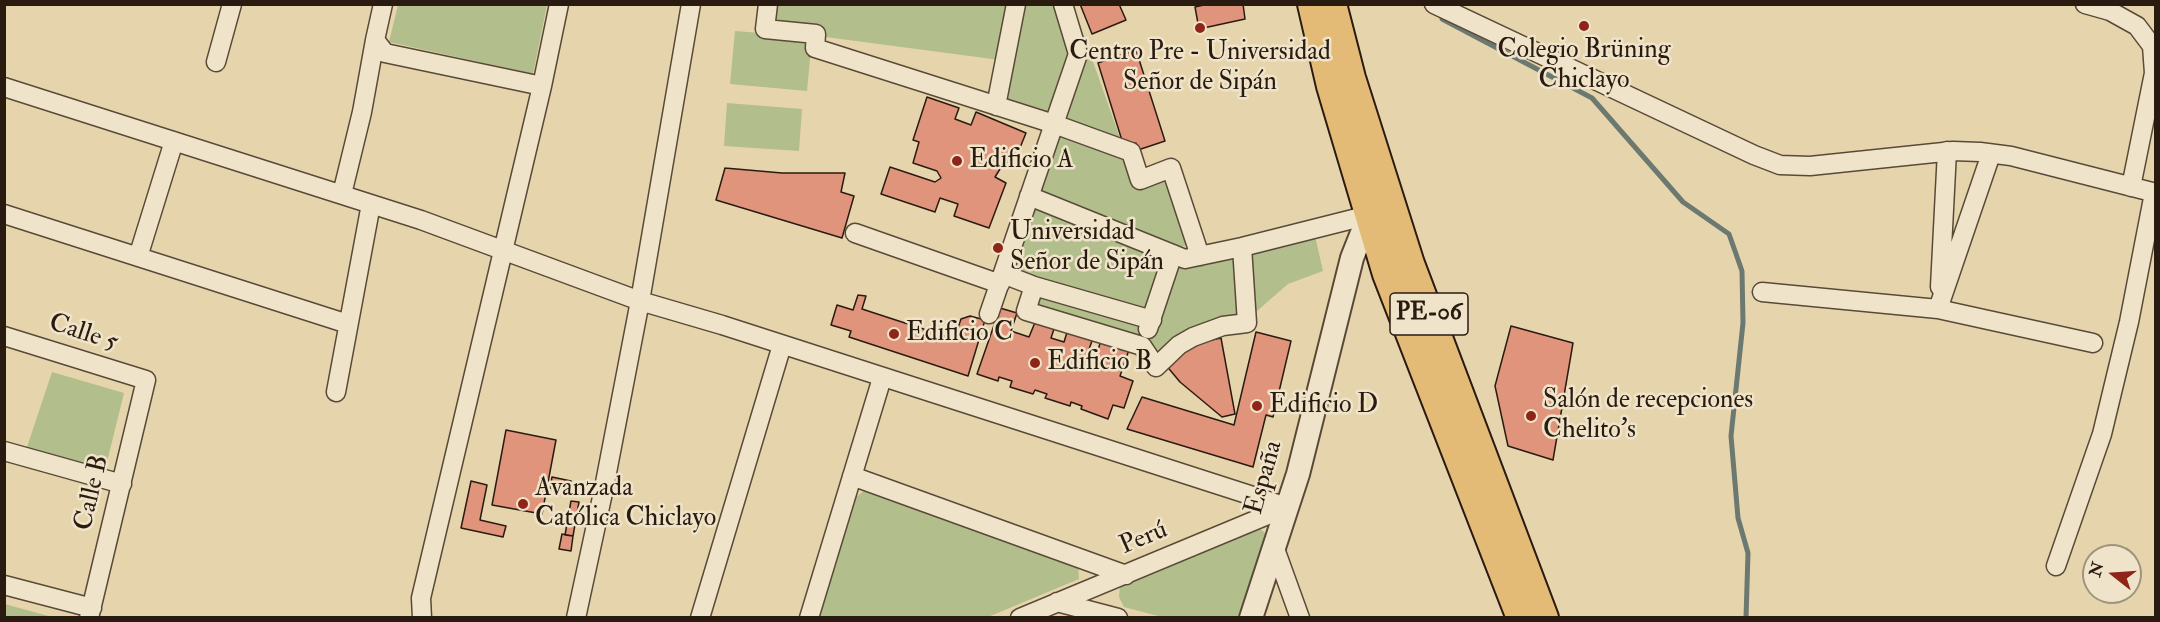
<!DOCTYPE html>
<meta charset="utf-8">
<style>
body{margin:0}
#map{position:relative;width:2160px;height:622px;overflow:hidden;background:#e6d5ac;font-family:"IM FELL Double Pica",serif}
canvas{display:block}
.frame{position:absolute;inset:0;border:6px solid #2a1b11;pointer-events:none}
.north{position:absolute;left:2082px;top:544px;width:60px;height:60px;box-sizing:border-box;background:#efe4c9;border:2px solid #a0947f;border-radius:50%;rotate:287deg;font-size:16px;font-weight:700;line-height:24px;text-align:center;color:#2a1b11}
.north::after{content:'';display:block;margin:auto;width:21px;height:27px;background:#8f2418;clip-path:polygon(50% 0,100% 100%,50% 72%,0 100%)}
</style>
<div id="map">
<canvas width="2160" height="622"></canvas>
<div class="frame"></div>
<div class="north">N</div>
</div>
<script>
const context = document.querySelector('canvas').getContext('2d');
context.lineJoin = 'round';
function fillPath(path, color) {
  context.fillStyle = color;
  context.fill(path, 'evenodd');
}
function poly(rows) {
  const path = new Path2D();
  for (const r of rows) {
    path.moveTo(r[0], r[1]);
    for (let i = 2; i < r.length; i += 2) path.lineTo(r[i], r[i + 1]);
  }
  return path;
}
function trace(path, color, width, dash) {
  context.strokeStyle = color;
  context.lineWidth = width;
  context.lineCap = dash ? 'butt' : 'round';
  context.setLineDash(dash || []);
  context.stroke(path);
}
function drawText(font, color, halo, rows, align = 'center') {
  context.font = font + ' "IM FELL Double Pica",serif';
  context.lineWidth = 5;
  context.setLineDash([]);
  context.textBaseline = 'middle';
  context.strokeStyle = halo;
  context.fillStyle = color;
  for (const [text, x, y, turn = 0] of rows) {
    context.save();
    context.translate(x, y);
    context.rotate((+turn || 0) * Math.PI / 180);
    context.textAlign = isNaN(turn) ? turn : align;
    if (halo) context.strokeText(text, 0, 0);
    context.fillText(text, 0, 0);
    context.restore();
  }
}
const green = poly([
 [398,5,547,5,533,74,389,42],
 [769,5,1010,5,1000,60,765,29],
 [1020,5,1073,5,1137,186,1168,175,1193,244,1170,249,1138,352,1023,321,1036,279,1010,270,1061,123,1001,102],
 [735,31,812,37,807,91,730,84],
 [727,103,802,109,799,151,724,146],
 [1312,223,1323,271,1288,284,1250,317,1155,359,1145,356,1175,254],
 [52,372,124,393,105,470,26,450],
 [865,490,1078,562,1079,579,988,617,818,618,855,498],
 [1260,529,1268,535,1244,617,1162,617,1124,607,1119,597,1120,584],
 [5,604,52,617,5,617]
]);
const stream = poly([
 [1445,12,1442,19,1592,98,1683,202,1729,234,1742,271,1743,323,1731,436,1738,518,1748,553,1746,618]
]);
const building = poly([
 [1080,4,1119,4,1126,20,1092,34,1080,4],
 [1208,4,1243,4,1245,19,1199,29,1195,7,1208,4],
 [1136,50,1165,141,1138,150,1136,143,1124,147,1098,63,1136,50],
 [927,97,959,108,955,119,971,125,976,112,1026,133,1013,165,1001,159,1000,169,995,177,1006,183,989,228,954,216,958,204,940,198,935,212,881,194,890,167,935,182,941,178,937,171,913,163,919,142,913,140,927,97],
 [725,168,782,173,845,173,841,192,854,196,842,238,716,200,725,168],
 [858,295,866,296,862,309,954,339,961,319,970,316,985,320,968,376,849,337,851,331,831,325,837,305,853,310,858,295],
 [1000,308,1017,313,1011,331,1029,337,1036,320,1055,326,1051,338,1064,342,1069,326,1094,335,1085,361,1093,364,1103,335,1131,344,1120,376,1133,381,1124,408,1113,405,1108,419,1081,409,1082,406,1071,402,1070,406,1045,398,1047,394,1035,390,1033,394,1010,387,1012,381,999,377,998,381,977,374,1000,308],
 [1511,326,1573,343,1553,460,1508,446,1495,386,1511,326],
 [1256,332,1291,341,1273,417,1266,415,1253,467,1127,429,1142,397,1234,425,1256,332],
 [1221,338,1235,414,1222,417,1180,382,1165,364,1192,344,1221,338],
 [506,430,556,440,542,514,492,505,506,430],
 [552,477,571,481,568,492,550,488,552,477],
 [471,481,487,485,480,520,506,526,503,537,461,528,471,481],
 [571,501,579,502,573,536,565,535,571,501],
 [562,534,573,536,571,551,559,549,562,534]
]);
const minor = poly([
 [383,4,375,40,385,53,542,86],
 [768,4,765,29,816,34,815,48,1054,124,1131,152,1140,180,1171,168,1200,256],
 [1434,4,1754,155,1780,165,1810,166,1953,151,1980,152,2011,156,2156,193],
 [2085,4,2110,11,2137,26,2152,46,2154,73,2131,187],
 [216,62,232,4],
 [4,87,421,220,640,301,722,325,1287,507],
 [996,106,1016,4],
 [342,194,362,112,375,40],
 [1029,196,1185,259,1242,247,1369,215],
 [4,214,348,324],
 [855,233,1000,284],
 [138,257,174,141],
 [1003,274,1034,286,1026,311,1142,346,1156,367,1179,345,1193,337,1223,326,1247,323,1242,247],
 [1034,286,1152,320],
 [1940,287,1947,151],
 [1762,292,1938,309,2093,343],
 [1938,309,1991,154],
 [989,314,1078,54,1063,4],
 [1148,329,1173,254],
 [4,336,146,380,89,618],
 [336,392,371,204],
 [4,451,122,484],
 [852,476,1126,575],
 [1274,546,1300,618],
 [2056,566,2102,434,2129,322,2154,193],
 [4,585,92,608],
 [1057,602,1118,618],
 [422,618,421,598,542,86,559,4],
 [576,618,604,488,640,301,691,4],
 [700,618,782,345],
 [809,618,882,378],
 [1020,618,1287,507]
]);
const tertiary = poly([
 [1251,618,1298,474,1352,258,1369,215]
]);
const primary = poly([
 [1312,4,1331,86,1387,274,1521,618],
 [1332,4,1351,78,1410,264,1544,618]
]);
const markers = [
 [1584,26,6,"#8f2418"],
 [1200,28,6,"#8f2418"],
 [957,161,6,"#8f2418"],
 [998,248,6,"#8f2418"],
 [894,334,6,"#8f2418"],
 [1035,363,6,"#8f2418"],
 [1257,406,6,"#8f2418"],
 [1531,416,6,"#8f2418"],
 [523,504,6,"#8f2418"]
];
const shields = [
 [1429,314,78]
];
const shieldNames = [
 ["PE-06",1429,314]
];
const poiNames = [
 ["Colegio Brüning",1584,51,"center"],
 ["Chiclayo",1584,81,"center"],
 ["Centro Pre - Universidad",1200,53,"center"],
 ["Señor de Sipán",1200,83,"center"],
 ["Edificio A",969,161],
 ["Universidad",1010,233],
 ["Señor de Sipán",1010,263],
 ["Edificio C",906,334],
 ["Edificio B",1047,363],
 ["Salón de recepciones",1543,401],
 ["Chelito's",1543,431],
 ["Edificio D",1269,406],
 ["Avanzada",535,489],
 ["Católica Chiclayo",535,519]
];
const streetNames = [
 ["Calle 5",83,334,18],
 ["España",1265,478,-74],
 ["Calle B",93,493,-77],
 ["Perú",1144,539,-23]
];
fillPath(green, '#b2be8b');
trace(stream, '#6b7971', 5);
fillPath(building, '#e0947c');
trace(building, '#2a1b11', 1.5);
trace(minor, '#594a38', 21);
trace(tertiary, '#594a38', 26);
trace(primary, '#2a1b11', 32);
trace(minor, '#efe4c9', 18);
trace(tertiary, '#efe4c9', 22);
trace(primary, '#e3ba76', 28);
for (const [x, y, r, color] of markers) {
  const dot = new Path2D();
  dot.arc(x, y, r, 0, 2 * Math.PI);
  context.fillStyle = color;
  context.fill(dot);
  trace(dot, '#efe4c9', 2);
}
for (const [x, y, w] of shields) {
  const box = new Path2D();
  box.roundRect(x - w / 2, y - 21, w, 42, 4.5);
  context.fillStyle = '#efe4c9';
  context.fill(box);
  trace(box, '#2a1b11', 1.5);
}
drawText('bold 24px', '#2a1b11', null, shieldNames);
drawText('26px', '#2a1b11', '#efe4c9', poiNames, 'left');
drawText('26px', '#2a1b11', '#efe4c9', streetNames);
</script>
